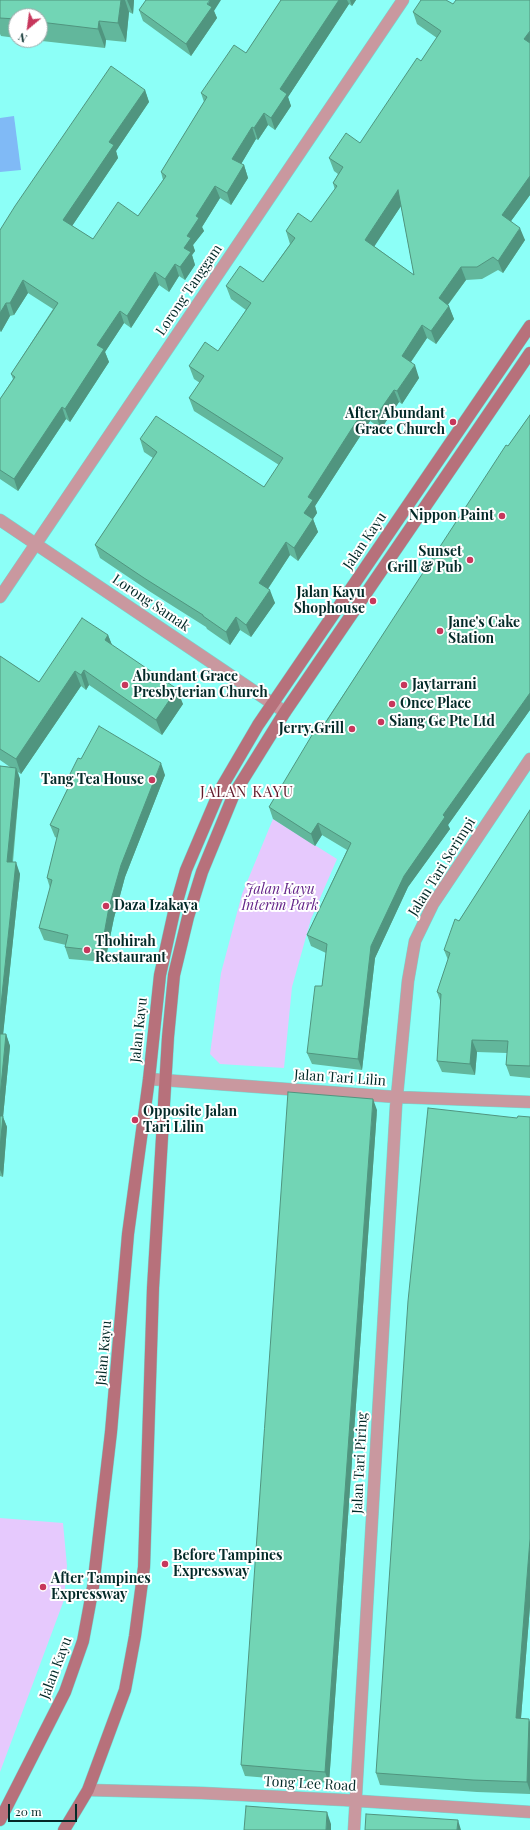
<!DOCTYPE html>
<style>
body{margin:0}
#map{position:relative;width:530px;height:1830px;overflow:hidden;background:#8cfff7;font-family:"Playfair Display",serif}
canvas{display:block}
.north{position:absolute;left:8px;top:8px;width:40px;height:40px;box-sizing:border-box;background:#fff;border:1px solid #9aaaa9;border-radius:50%;rotate:209deg;font-size:11px;font-weight:700;line-height:16px;text-align:center;color:#032a28}
.north::after{content:'';display:block;margin:auto;width:14px;height:18px;background:#c7375c;clip-path:polygon(50% 0,100% 100%,50% 72%,0 100%)}
.scale{position:absolute;left:8px;top:1804px;width:69px;height:18px;box-sizing:border-box;border:2px solid #032a28;border-top:0;padding-left:5px;font-size:12px;line-height:14px;white-space:nowrap;color:#032a28;-webkit-text-stroke:3px #fff;paint-order:stroke}
</style>
<div id="map">
<canvas width="530" height="1830"></canvas>
<div class="north">N</div>
<div class="scale">20 m</div>
</div>
<script>
const context = document.querySelector('canvas').getContext('2d');
context.lineJoin = 'round';
function fillPath(path, color) {
  context.fillStyle = color;
  context.fill(path, 'evenodd');
}
function poly(rows) {
  const path = new Path2D();
  for (const r of rows) {
    path.moveTo(r[0], r[1]);
    for (let i = 2; i < r.length; i += 2) path.lineTo(r[i], r[i + 1]);
  }
  return path;
}
function trace(path, color, width, dash) {
  context.strokeStyle = color;
  context.lineWidth = width;
  context.lineCap = dash ? 'butt' : 'round';
  context.setLineDash(dash || []);
  context.stroke(path);
}
function drawText(font, color, halo, rows, align = 'center') {
  context.font = font + ' "Playfair Display",serif';
  context.lineWidth = 4;
  context.setLineDash([]);
  context.textBaseline = 'middle';
  context.strokeStyle = halo;
  context.fillStyle = color;
  for (const [text, x, y, turn = 0] of rows) {
    context.save();
    context.translate(x, y);
    context.rotate((+turn || 0) * Math.PI / 180);
    context.textAlign = isNaN(turn) ? turn : align;
    if (halo) context.strokeText(text, 0, 0);
    context.fillText(text, 0, 0);
    context.restore();
  }
}
const green = poly([
 [273,819,337,859,311,919,292,987,284,1068,220,1064,210,1054,221,973,242,894],
 [0,1518,63,1523,67,1566,64,1600,0,1772]
]);
const water = poly([
 [14,116,21,170,0,172,0,118]
]);
const minor = poly([
 [0,520,285,712],
 [0,597,403,0],
 [149,1079,396,1097,530,1102],
 [88,1790,202,1793,344,1800,530,1812],
 [354,1830,396,1106,408,981,415,941,433,904,530,759]
]);
const secondary = poly([
 [0,1820,65,1692,83,1641,93,1587,111,1432,128,1234,149,1079,160,975,174,912,186,870,220,790,258,725,530,326],
 [64,1830,88,1790,125,1690,135,1636,144,1567,153,1288,168,1037,174,975,188,917,202,872,234,794,285,712,530,353]
]);
const wall = poly([
 [0,0,134,0,133,14,129,12,126,42,106,40,105,48,33,40,40,40,40,16,16,16,16,38,1,36,0,34],
 [281,0,356,0,352,6,349,4,288,97,291,106,275,130,268,125,258,140,256,139,241,164,244,165,248,178,231,205,220,198,202,227,204,231,193,245,195,251,192,255,195,265,185,280,179,276,169,292,159,285,131,328,124,323,105,352,109,362,70,422,66,419,18,491,0,479,0,399,13,379,11,374,53,309,28,293,14,315,10,316,1,332,0,331,0,230,145,90,149,102,116,151,118,158,72,226,93,239,138,216,163,180,161,172,204,102,201,93,246,53],
 [530,0,530,195,511,221,525,240,503,273,498,270,482,279,466,280,448,305,454,319,436,344,427,338,411,362,419,378,402,404,399,402,381,429,370,421,315,506,317,513,313,519,318,532,298,561,290,555,268,589,275,603,251,637,240,630,230,645,207,629,206,627,149,591,100,558,95,545,153,458,144,452,140,439,264,487,279,465,194,411,189,398,200,383,194,379,189,366,218,351,246,310,231,299,226,286,263,282,290,244,286,231,311,222,335,190,333,183,338,174,334,171,329,158,360,143,421,61,437,38,417,24,413,12,453,4],
 [401,206,414,275,374,246],
 [139,10,214,11,217,18,191,56,143,21],
 [530,415,530,710,448,825,450,829,408,887,375,958,362,1070,312,1064,307,1053,322,986,326,953,311,946,307,935,347,850,322,835,315,846,273,819,269,807,508,446],
 [108,635,112,645,183,704,162,735,89,685,86,690,81,686,21,774,18,772,20,779,13,862,20,874,3,1034,6,1034,10,1046,3,1117,7,1127,3,1177,0,1176,0,766,10,767,0,760,0,656,39,682],
 [81,759,165,775,125,877,114,918,105,962,69,959,65,947,66,945,44,940,39,928,50,888,47,878,57,838,55,837,50,825,69,786,67,780],
 [530,810,530,1078,510,1076,506,1065,507,1053,477,1052,475,1075,442,1072,437,1061,441,1003,437,992,448,960,444,950,459,921],
 [377,1110,329,1783,245,1776,241,1765],
 [530,1117,530,1606,521,1718,530,1722,530,1794,477,1792,380,1785,376,1773,517,1118]
]);
const shadedWall = poly([
 [121,0,125,0,129,12,126,42,118,23],
 [127,0,134,0,133,14],
 [210,0,221,0,214,11,217,18,191,56,186,44],
 [339,0,347,0,349,4,288,97,291,106,275,130,271,118,280,89],
 [350,0,356,0,352,6],
 [99,21,106,40,105,48,98,29],
 [530,31,530,51,524,39],
 [145,90,149,102,116,151,118,158,68,232,63,220,109,142],
 [264,113,268,125,258,140,254,128],
 [252,127,256,139,237,171,232,159],
 [244,165,248,178,231,205,227,193],
 [530,176,530,195,506,228,502,215],
 [215,186,220,198,202,227,204,231,193,245,195,251,192,255,195,265,185,280,180,267,187,236,196,216],
 [398,190,403,203,370,253,365,240],
 [520,228,525,240,503,273,498,261],
 [175,264,179,276,169,292,165,279],
 [461,267,466,280,443,311,439,298],
 [155,272,159,285,131,328,127,316],
 [23,280,28,293,14,315,10,303],
 [6,303,10,316,1,332,0,329,0,313],
 [449,306,454,319,436,344,431,331],
 [120,311,124,323,105,352,109,362,70,422,65,409,97,345],
 [422,325,427,338,406,369,402,356],
 [415,365,419,378,402,404,397,391],
 [394,390,399,402,381,429,376,416],
 [62,407,66,419,18,491,14,479],
 [365,408,370,421,315,506,317,513,313,519,318,532,298,561,294,548,304,513,308,497],
 [286,542,290,555,263,596,259,583],
 [270,590,275,603,251,637,246,625],
 [236,617,240,630,230,645,226,632],
 [108,635,114,650,105,640],
 [84,670,89,685,86,690,81,675],
 [75,671,81,686,21,774,16,759],
 [177,689,183,704,162,735,156,720],
 [530,693,530,710,448,825,450,829,408,887,375,958,362,1070,358,1059,371,946,404,876,443,815],
 [161,763,165,775,125,877,114,918,105,962,101,951,109,907,121,865],
 [16,768,20,779,11,873,7,862],
 [318,823,322,835,315,846,311,834],
 [16,862,20,874,2,1045,0,1039,0,1014],
 [6,1034,10,1046,3,1117,7,1127,3,1177,0,1170,0,1097],
 [472,1040,477,1052,475,1075,470,1064],
 [373,1099,377,1110,329,1783,325,1772],
 [530,1539,530,1606,520,1730,516,1718],
 [529,1719,530,1722,530,1791,527,1782],
 [327,1812,331,1824,331,1830,326,1830],
 [458,1820,461,1830,457,1830]
]);
const building = poly([
 [0,0,121,0,118,23,99,21,98,29,40,22,40,16,16,16,16,19,0,18,0,0],
 [146,0,210,0,207,4,212,7,186,44,139,10,146,0],
 [281,0,339,0,280,89,287,94,271,118,264,113,254,128,252,127,232,159,244,165,227,193,215,186,196,216,199,218,187,236,191,238,184,248,191,252,180,267,175,264,165,279,155,272,127,316,120,311,97,345,104,349,65,409,62,407,14,479,0,470,0,399,15,377,11,374,58,303,23,280,10,303,6,303,0,313,0,230,15,206,111,66,145,90,109,142,114,145,63,220,93,239,118,202,138,216,166,176,161,172,207,97,201,93,234,45,246,53,281,0],
 [421,0,446,0,453,4,456,0,530,0,530,31,524,39,530,43,530,176,502,215,520,228,498,261,493,257,477,267,461,267,439,298,449,306,431,331,422,325,402,356,415,365,397,391,394,390,376,416,365,408,308,497,313,500,304,513,313,519,294,548,286,542,259,583,270,590,246,625,236,617,226,632,203,616,203,615,144,578,95,545,157,452,140,439,156,416,264,487,283,458,189,398,204,376,189,366,205,342,218,351,251,303,226,286,240,266,263,282,295,238,286,231,298,213,311,222,337,186,333,183,343,167,329,158,346,133,360,143,417,58,421,61,441,31,413,12,421,0],
 [398,190,414,275,365,240,398,190],
 [530,415,530,693,443,815,445,817,404,876,371,946,358,1059,307,1053,315,986,322,986,327,944,307,935,351,843,318,823,311,834,269,807,312,735,320,723,324,725,506,445,508,446,530,415],
 [82,618,108,635,105,640,177,689,156,720,84,670,81,675,75,671,16,759,0,749,0,656,39,682,82,618],
 [99,726,161,763,121,865,109,907,101,951,65,947,68,935,39,928,52,880,47,878,59,829,50,825,71,782,67,780,78,758,81,759,99,726],
 [0,766,16,768,7,862,16,862,0,1014,0,766],
 [530,810,530,1066,506,1065,508,1041,472,1040,470,1064,437,1061,441,994,437,992,450,953,444,950,455,919,459,921,530,810],
 [0,1034,6,1034,0,1097,0,1034],
 [288,1092,373,1099,325,1772,241,1765,288,1092],
 [428,1108,517,1118,518,1116,530,1117,530,1539,516,1718,529,1719,527,1782,473,1780,376,1773,408,1301,428,1108],
 [0,1116,3,1116,0,1148,0,1116],
 [246,1806,327,1812,326,1830,244,1830,246,1806],
 [366,1814,458,1820,457,1830,365,1830,366,1814]
]);
const markers = [
 [453,422,4,"#c7375c"],
 [502,516,4,"#c7375c"],
 [470,560,4,"#c7375c"],
 [373,601,4,"#c7375c"],
 [440,631,4,"#c7375c"],
 [125,685,4,"#c7375c"],
 [404,685,4,"#c7375c"],
 [392,704,4,"#c7375c"],
 [381,722,4,"#c7375c"],
 [352,729,4,"#c7375c"],
 [152,780,4,"#c7375c"],
 [106,906,4,"#c7375c"],
 [87,950,4,"#c7375c"],
 [135,1120,4,"#c7375c"],
 [165,1564,4,"#c7375c"],
 [43,1587,4,"#c7375c"]
];
const streetNames = [
 ["Lorong Tanggam",189,290,-56],
 ["Jalan Kayu",365,541,-56],
 ["Lorong Samak",151,603,34],
 ["Jalan Tari Serimpi",442,867,-58],
 ["Jalan Kayu",139,1030,-84],
 ["Jalan Tari Lilin",340,1078,4],
 ["Jalan Kayu",104,1353,-85],
 ["Jalan Tari Piring",360,1463,-87],
 ["Jalan Kayu",56,1668,-69],
 ["Tong Lee Road",310,1784,3]
];
const poiNames = [
 ["After Abundant",445,414,"right"],
 ["Grace Church",445,430,"right"],
 ["Nippon Paint",494,516,"right"],
 ["Sunset",462,552,"right"],
 ["Grill & Pub",462,568,"right"],
 ["Jalan Kayu",365,593,"right"],
 ["Shophouse",365,609,"right"],
 ["Jane's Cake",448,623],
 ["Station",448,639],
 ["Abundant Grace",133,677],
 ["Presbyterian Church",133,693],
 ["Jaytarrani",412,685],
 ["Once Place",400,704],
 ["Siang Ge Pte Ltd",389,722],
 ["Jerry.Grill",344,729,"right"],
 ["Tang Tea House",144,780,"right"],
 ["Daza Izakaya",114,906],
 ["Thohirah",95,942],
 ["Restaurant",95,958],
 ["Opposite Jalan",143,1112],
 ["Tari Lilin",143,1128],
 ["Before Tampines",173,1556],
 ["Expressway",173,1572],
 ["After Tampines",51,1579],
 ["Expressway",51,1595]
];
const parkNames = [
 ["Jalan Kayu",280,890],
 ["Interim Park",280,906]
];
const neighbourhoodNames = [
 ["JALAN KAYU",247,792]
];
fillPath(green, '#e6c9fd');
fillPath(water, '#80baf6');
trace(minor, '#73d9d2', 13);
trace(secondary, '#73d9d2', 13);
trace(minor, '#c9989f', 12);
trace(secondary, '#b7717b', 12);
fillPath(wall, '#62b79c');
fillPath(shadedWall, '#50957f');
fillPath(building, '#72d5b5');
trace(building, '#50957f', 1);
for (const [x, y, r, color] of markers) {
  const dot = new Path2D();
  dot.arc(x, y, r, 0, 2 * Math.PI);
  context.fillStyle = color;
  context.fill(dot);
  trace(dot, '#fff', 1.5);
}
drawText('14px', '#032a28', '#fff', streetNames);
drawText('bold 14px', '#032a28', '#fff', poiNames, 'left');
drawText('italic 14px', '#642489', '#fff', parkNames);
context.letterSpacing = '1px';
drawText('15px', '#601b2b', '#fff', neighbourhoodNames);
context.letterSpacing = '0px';
</script>
